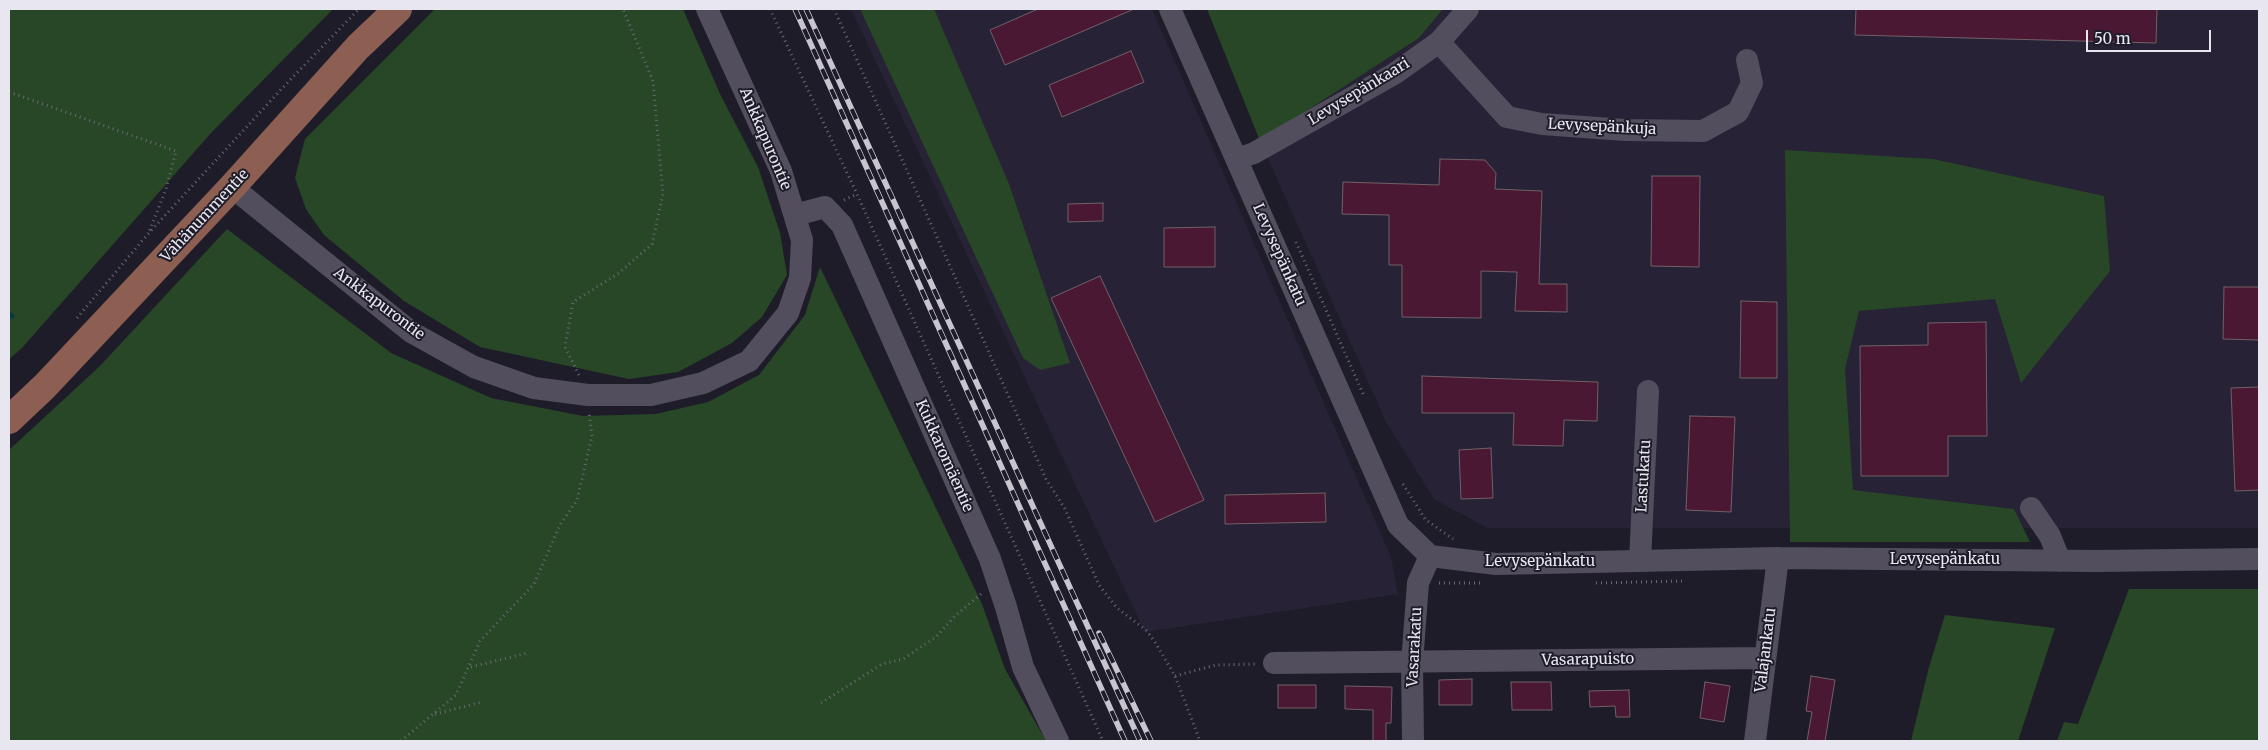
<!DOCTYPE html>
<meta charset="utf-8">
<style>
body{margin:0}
#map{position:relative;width:2268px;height:750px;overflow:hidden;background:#1f1c29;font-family:Merriweather,serif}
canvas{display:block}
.frame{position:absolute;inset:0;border:10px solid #e8e6ef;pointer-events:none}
.scale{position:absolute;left:2086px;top:30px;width:125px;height:22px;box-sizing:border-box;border:2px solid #e8e6ef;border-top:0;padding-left:6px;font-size:15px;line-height:18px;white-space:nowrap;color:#e8e6ef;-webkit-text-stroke:4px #1f1c29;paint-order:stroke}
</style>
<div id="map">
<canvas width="2268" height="750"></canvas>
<div class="frame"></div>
<div class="scale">50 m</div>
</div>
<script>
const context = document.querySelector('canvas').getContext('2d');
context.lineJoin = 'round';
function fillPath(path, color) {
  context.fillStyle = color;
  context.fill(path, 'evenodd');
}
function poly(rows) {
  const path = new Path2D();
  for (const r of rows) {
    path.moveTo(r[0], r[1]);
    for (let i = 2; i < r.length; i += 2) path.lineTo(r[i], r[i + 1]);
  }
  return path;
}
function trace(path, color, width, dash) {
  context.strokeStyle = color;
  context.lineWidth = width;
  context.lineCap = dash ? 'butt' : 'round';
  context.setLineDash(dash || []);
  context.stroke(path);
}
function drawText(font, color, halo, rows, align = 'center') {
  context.font = font + ' Merriweather,serif';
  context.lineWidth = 4;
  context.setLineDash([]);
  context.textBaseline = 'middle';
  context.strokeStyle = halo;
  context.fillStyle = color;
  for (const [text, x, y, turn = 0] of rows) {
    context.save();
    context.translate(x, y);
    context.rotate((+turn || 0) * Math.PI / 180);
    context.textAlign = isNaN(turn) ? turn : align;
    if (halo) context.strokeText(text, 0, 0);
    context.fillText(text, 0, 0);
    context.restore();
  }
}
const built = poly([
 [851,9,1152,9,1391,557,1398,594,1145,632],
 [1443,9,2259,9,2259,528,1487,528,1434,499,1387,424,1260,141,1419,38]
]);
const green = poly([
 [9,9,333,9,211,133,21,349,9,359],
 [435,9,683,9,720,94,758,167,780,233,787,275,762,317,732,343,678,372,629,379,480,347,404,301,324,235,306,209,295,178,305,139],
 [860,9,934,9,1009,184,1070,363,1040,370,1023,358],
 [1207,9,1443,9,1419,38,1260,141],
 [1785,150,1933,159,2104,196,2110,271,2021,383,1995,299,1859,311,1845,369,1853,490,2014,509,2030,542,1790,542],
 [227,229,391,353,491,398,583,416,656,414,708,402,759,375,805,315,820,267,982,604,1005,669,1046,741,9,741,9,450,100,366],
 [2129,589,2259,589,2259,741,2057,741,2064,722,2078,724],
 [1945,615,2055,628,2018,741,1911,741,1929,667]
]);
const stream = poly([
 [9,314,12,316]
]);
const building = poly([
 [1038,9,1134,9,1005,65,990,30,1038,9],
 [1856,9,2157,9,2156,43,1855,35,1856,9],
 [1131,51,1144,82,1062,117,1049,85,1131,51],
 [1440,159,1485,160,1496,173,1495,189,1542,191,1539,284,1567,284,1567,312,1515,311,1517,272,1481,271,1481,318,1402,317,1402,265,1389,265,1389,215,1342,214,1343,182,1439,185,1440,159],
 [1652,176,1700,176,1699,267,1651,266,1652,176],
 [1103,203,1103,221,1068,222,1068,204,1103,203],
 [1215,227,1215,267,1164,267,1164,228,1215,227],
 [1100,276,1204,500,1155,522,1051,298,1100,276],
 [2224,287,2259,287,2259,340,2223,339,2224,287],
 [1741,301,1777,302,1777,378,1740,378,1741,301],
 [1986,322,1987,436,1948,436,1948,476,1861,476,1860,346,1928,345,1928,323,1986,322],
 [1422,376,1598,382,1597,421,1564,420,1563,446,1513,445,1514,413,1422,413,1422,376],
 [2259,387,2259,490,2235,491,2231,388,2259,387],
 [1690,416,1735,417,1731,512,1686,510,1690,416],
 [1491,448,1493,498,1461,499,1459,450,1491,448],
 [1325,493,1326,522,1225,524,1225,495,1325,493],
 [1811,676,1835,680,1825,741,1807,741,1812,712,1806,711,1811,676],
 [1472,679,1472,705,1439,705,1439,680,1472,679],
 [1511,682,1551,682,1552,710,1512,710,1511,682],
 [1705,682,1730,686,1724,722,1700,718,1705,682],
 [1278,685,1316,685,1316,708,1278,708,1278,685],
 [1345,686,1392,687,1391,723,1386,723,1386,741,1373,741,1373,710,1345,709,1345,686],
 [1629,690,1630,717,1616,717,1615,706,1590,707,1589,691,1629,690]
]);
const path = poly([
 [770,9,857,194,1103,741],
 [834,9,1046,479,1065,509,1099,585,1117,608,1146,630,1155,642,1175,676,1200,741],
 [9,92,176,151,166,189,149,232],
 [844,200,857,194],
 [1296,242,1364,396],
 [77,318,147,235,288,82,359,9],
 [579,375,565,347,573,302,619,273,652,244,663,194,653,81,623,9],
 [1403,484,1425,519,1453,539],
 [1439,583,1480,583],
 [1596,583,1683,581],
 [471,667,528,653],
 [1175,676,1216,665,1255,664],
 [821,703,882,664,903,659,936,637,955,616,982,593],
 [435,714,482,702],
 [401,741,456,695,480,641,534,584,560,525,577,500,592,436,589,412]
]);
const minor = poly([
 [1170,9,1398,525,1430,556,1496,564,1778,558,2096,561,2259,559],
 [1439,42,1507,117,1542,124,1625,130,1703,131,1738,112,1752,83,1747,60],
 [1237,159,1254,153,1394,74,1439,42,1468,9],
 [232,187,411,332,474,367,534,388,588,395,651,395,703,383,749,361,788,313,800,278,802,240,781,171,707,9],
 [795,215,825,207,842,225,990,559,1006,607,1023,667,1058,741],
 [2031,508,2050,536,2060,561],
 [1640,561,1648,391],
 [1274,663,1764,658],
 [1413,741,1412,663,1418,583,1430,556],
 [1755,741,1778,558]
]);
const major = poly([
 [9,420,45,386,232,187,358,47,398,9]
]);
const rail = poly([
 [795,9,1125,741],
 [806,9,1140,741],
 [1099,633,1151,741]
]);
const streetNames = [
 ["Levysepänkaari",1359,92,-31],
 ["Levysepänkuja",1602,127,3],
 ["Ankkapurontie",765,139,67],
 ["Vähänummentie",205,216,-47],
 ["Levysepänkatu",1279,255,66],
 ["Ankkapurontie",379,304,37],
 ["Kukkaromäentie",944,456,66],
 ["Lastukatu",1644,476,-87],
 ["Levysepänkatu",1945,560],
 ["Levysepänkatu",1540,562],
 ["Vasarakatu",1415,647,-87],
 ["Valajankatu",1766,650,-83],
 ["Vasarapuisto",1588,660,-1]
];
fillPath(built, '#272235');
fillPath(green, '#284727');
trace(stream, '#083a3e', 5);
fillPath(building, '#4b1833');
trace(building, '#716067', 1);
trace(path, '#6a6873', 3, [1, 4]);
trace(minor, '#524e5d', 22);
trace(major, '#8d5f53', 28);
trace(rail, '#c8c5cf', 5.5);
trace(rail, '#1f1c29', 4, [11]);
drawText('15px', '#e8e6ef', '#1f1c29', streetNames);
</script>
